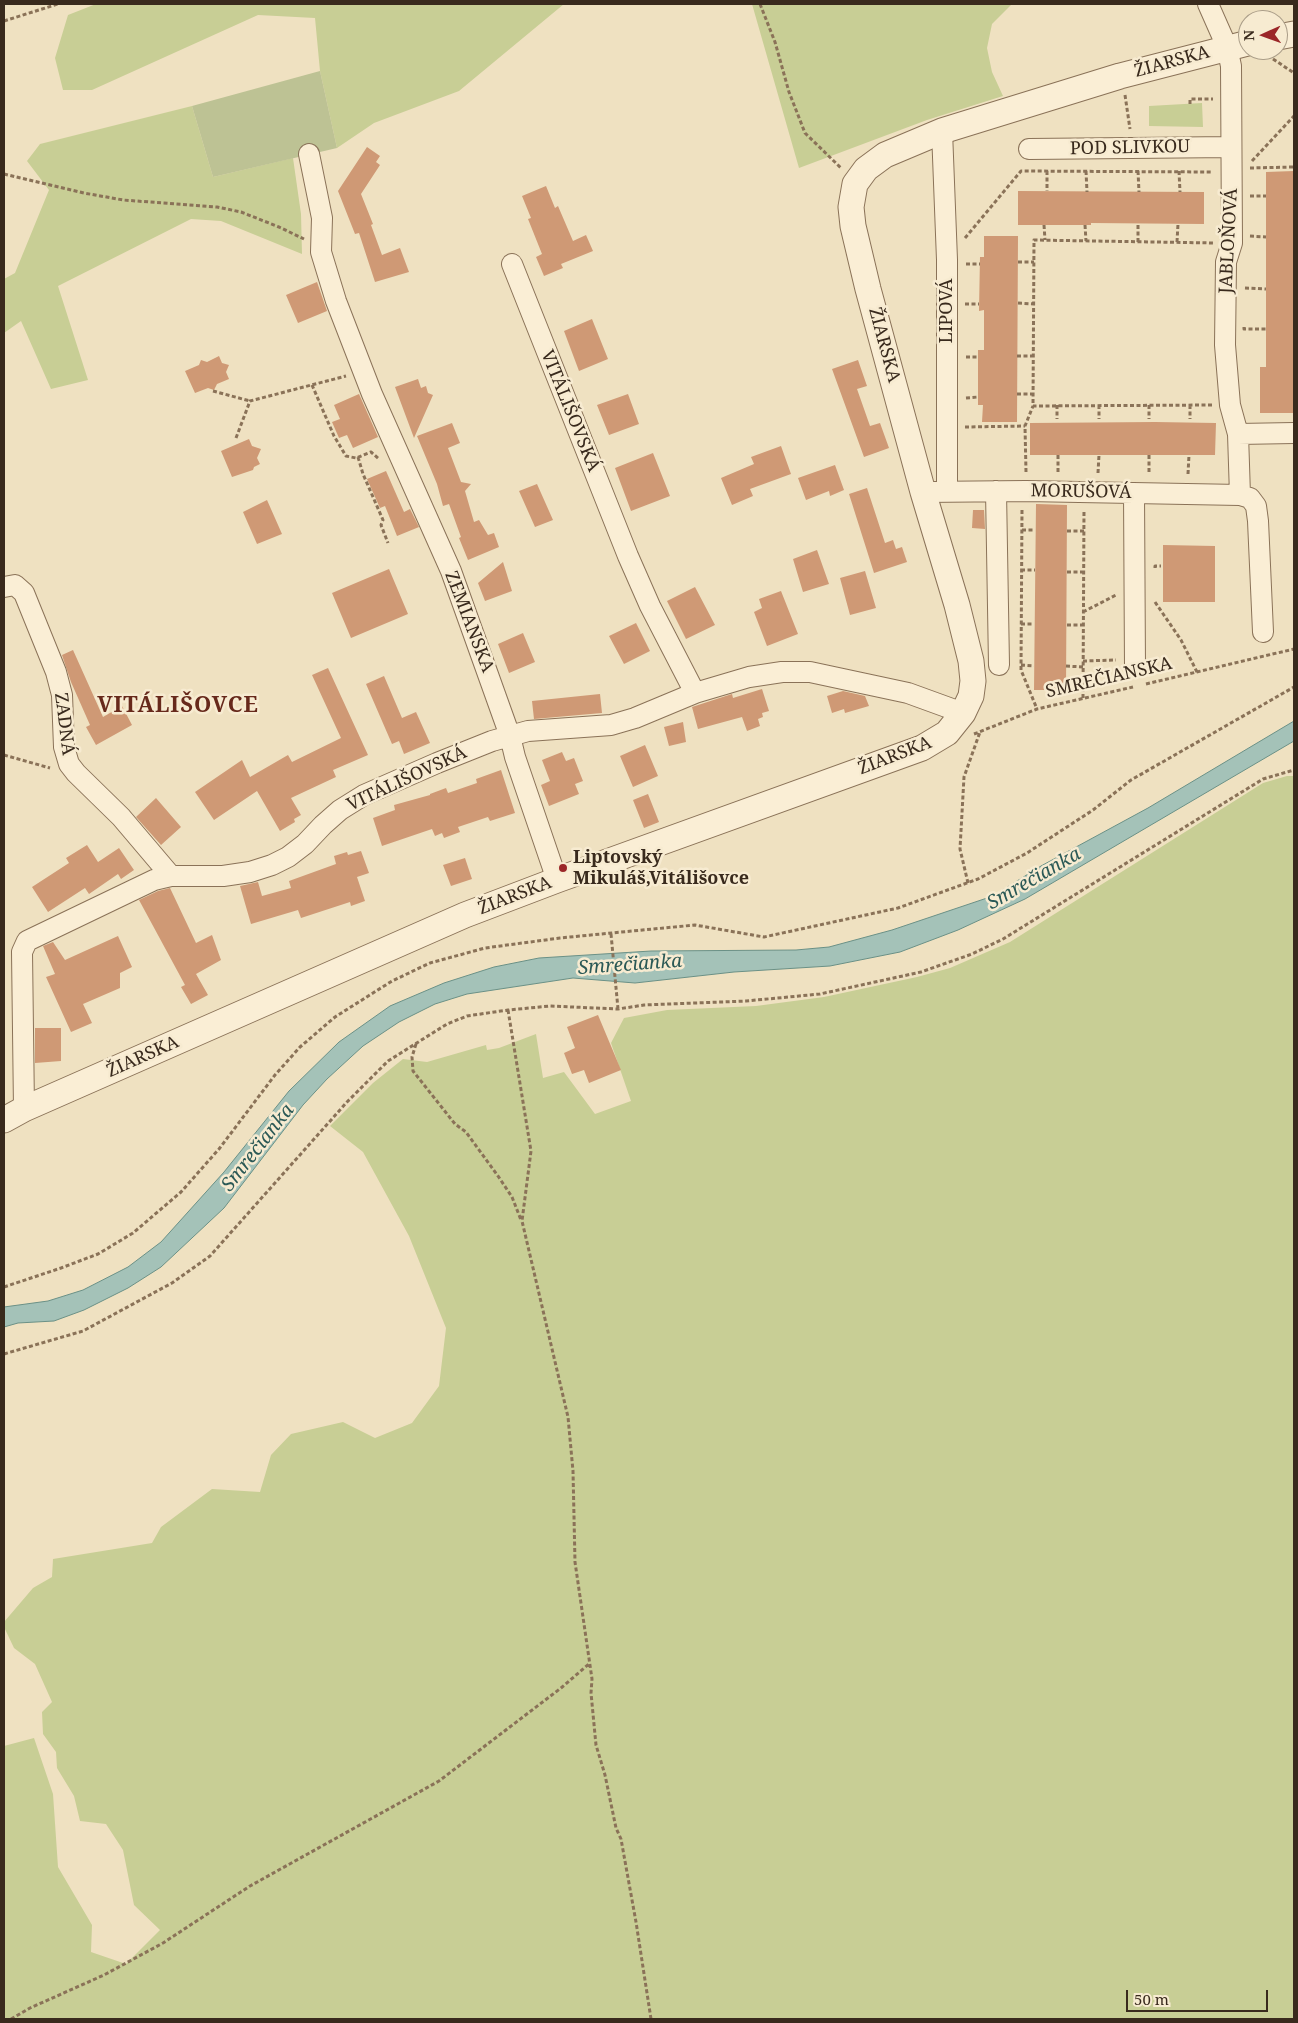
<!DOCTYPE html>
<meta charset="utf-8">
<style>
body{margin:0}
#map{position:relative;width:1298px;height:2023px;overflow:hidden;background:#efe1c1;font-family:"Noto Serif",serif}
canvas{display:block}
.frame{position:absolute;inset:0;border:5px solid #392a1d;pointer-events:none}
.north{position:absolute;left:1238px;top:10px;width:50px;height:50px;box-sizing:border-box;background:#f7ebd1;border:1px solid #ab9e89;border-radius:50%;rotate:268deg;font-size:14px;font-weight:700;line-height:20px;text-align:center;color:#392a1d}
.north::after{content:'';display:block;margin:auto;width:18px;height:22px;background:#9b2628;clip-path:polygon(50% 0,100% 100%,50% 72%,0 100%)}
.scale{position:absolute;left:1126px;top:1990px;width:142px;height:22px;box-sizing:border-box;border:2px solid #392a1d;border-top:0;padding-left:6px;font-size:15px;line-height:18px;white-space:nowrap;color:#392a1d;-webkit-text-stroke:4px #f7ebd1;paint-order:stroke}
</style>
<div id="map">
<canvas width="1298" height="2023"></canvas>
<div class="frame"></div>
<div class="north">N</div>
<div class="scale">50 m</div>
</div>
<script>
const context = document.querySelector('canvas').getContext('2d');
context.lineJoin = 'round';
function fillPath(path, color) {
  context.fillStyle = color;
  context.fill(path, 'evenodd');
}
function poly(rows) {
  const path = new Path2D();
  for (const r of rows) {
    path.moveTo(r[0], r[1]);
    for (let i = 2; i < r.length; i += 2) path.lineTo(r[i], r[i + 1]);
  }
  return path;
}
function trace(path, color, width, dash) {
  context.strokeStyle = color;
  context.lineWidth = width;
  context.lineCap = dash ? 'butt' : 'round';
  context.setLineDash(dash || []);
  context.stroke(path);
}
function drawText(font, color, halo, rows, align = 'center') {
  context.font = font + ' "Noto Serif",serif';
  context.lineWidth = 5;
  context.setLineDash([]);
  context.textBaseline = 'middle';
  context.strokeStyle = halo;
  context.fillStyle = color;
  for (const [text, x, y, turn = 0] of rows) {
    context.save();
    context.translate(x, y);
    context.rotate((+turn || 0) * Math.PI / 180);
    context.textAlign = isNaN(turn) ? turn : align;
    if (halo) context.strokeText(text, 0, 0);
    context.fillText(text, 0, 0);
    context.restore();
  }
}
const green = poly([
 [96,4,564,4,459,91,374,123,337,148,320,71,315,18,258,15,92,90,63,90,55,58,68,15],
 [752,4,1015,4,1011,5,992,24,987,48,992,72,1003,96,927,120,799,168],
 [1202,103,1203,127,1149,126,1149,106],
 [192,106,213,177,293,158,301,214,302,254,221,221,191,219,58,286,88,380,51,389,21,321,4,333,4,279,15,273,49,190,27,161,40,144],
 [1287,776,1294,776,1294,2019,4,2019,4,1746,34,1738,53,1794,58,1867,92,1925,91,1952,126,1964,160,1930,134,1905,123,1850,106,1824,80,1821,74,1796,57,1768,56,1752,43,1734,42,1712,52,1702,35,1664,14,1648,4,1627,4,1622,33,1588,52,1577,53,1559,152,1543,161,1527,212,1489,260,1492,271,1455,291,1434,343,1422,375,1438,412,1423,439,1386,446,1328,409,1236,363,1152,330,1126,373,1083,403,1059,427,1062,486,1045,487,1050,499,1048,536,1034,543,1078,564,1072,595,1114,631,1101,611,1043,624,1018,667,1010,756,1006,824,997,917,977,950,968,1010,942,1263,783]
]);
const cemetery = poly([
 [320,71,337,148,213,177,192,106]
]);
const water = poly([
 [1294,721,1294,741,1025,899,958,930,900,952,830,966,734,972,635,983,573,978,467,994,435,1004,399,1022,363,1046,327,1079,303,1105,224,1208,161,1267,128,1288,84,1310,54,1321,18,1323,4,1327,4,1307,48,1301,83,1290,128,1267,161,1242,224,1172,289,1091,339,1042,390,1006,444,983,494,967,539,958,651,951,796,950,829,947,892,930,993,896,1041,866,1148,808,1294,721]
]);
const building = poly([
 [367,147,380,156,376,162,380,165,361,194,373,224,371,225,382,255,400,248,409,272,375,282,359,233,355,234,338,191],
 [1294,171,1294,413,1260,413,1260,367,1266,367,1266,172],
 [546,186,555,208,558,206,573,241,586,235,593,251,561,264,563,268,544,276,536,257,542,254,528,219,531,218,522,196],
 [1018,191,1204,192,1204,224,1091,223,1091,225,1018,225],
 [984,236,1018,236,1017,422,982,422,983,405,978,405,978,350,984,350,984,310,979,311,980,257,984,257],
 [317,282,327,311,298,323,286,295],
 [592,319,608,359,579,371,564,331],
 [219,356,222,363,229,365,226,372,229,379,217,384,214,390,208,388,195,393,185,371,199,365,201,360,207,362],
 [858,360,867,386,857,389,870,426,880,423,889,448,864,457,832,369],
 [418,379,421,388,426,386,428,393,433,395,414,438,395,387],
 [359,394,378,437,353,448,347,435,339,438,332,422,340,419,334,405],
 [628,394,639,424,609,435,597,405],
 [1155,422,1216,423,1215,455,1030,455,1030,423],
 [452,423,460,443,448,448,461,482,471,484,465,491,474,522,479,520,488,535,494,533,499,547,468,560,459,538,461,537,449,504,443,506,437,484,417,436],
 [249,439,252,446,261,449,257,458,260,464,254,467,253,470,232,477,221,451],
 [781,446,791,474,750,489,753,496,732,505,721,478,754,464,751,457],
 [653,453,670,496,631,511,615,468],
 [835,465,844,490,830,496,829,491,806,500,798,478],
 [386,471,404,512,410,509,419,527,397,536,385,506,380,508,367,479],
 [537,484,553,520,535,527,519,491],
 [867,488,885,543,893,540,896,549,902,547,907,562,874,573,849,494],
 [267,500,282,534,257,544,243,512],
 [1036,504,1067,505,1066,690,1034,690],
 [973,510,984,510,985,529,972,528],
 [1163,545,1215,546,1215,602,1163,602],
 [817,550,829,584,803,592,793,559],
 [503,562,512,591,485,601,478,583],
 [389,569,408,614,351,638,332,593],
 [865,571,876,608,850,615,840,578],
 [695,587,715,625,686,639,667,601],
 [781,591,798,634,767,646,754,612,762,608,759,599],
 [636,623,650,651,624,664,609,636],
 [523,633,535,662,509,673,498,644],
 [73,650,103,717,122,706,132,725,96,745,86,727,90,725,71,682,62,655],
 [328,668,368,755,333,770,336,777,291,798,301,815,294,819,295,822,280,831,257,791,214,820,195,792,242,760,250,777,288,755,292,762,341,738,312,675],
 [384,676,402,718,416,712,430,743,404,754,399,741,392,744,366,684],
 [762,689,769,711,762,713,763,717,758,719,760,726,747,731,742,717,698,729,692,707,732,694,733,698],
 [843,691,865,696,869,706,845,713,844,709,832,713,827,696],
 [600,694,602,713,534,719,532,701],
 [683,722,686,742,669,746,664,727],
 [645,745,658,776,633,787,620,756],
 [562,752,566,761,574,758,583,781,575,784,579,794,549,806,541,785,550,781,542,760],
 [501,770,515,813,490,821,488,817,458,827,460,832,444,838,442,833,435,836,432,829,382,846,373,818,395,810,394,805,430,795,430,794,446,788,448,793,477,783,476,779],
 [648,794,659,822,644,828,633,800],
 [156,798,181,827,161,845,136,817],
 [87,845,98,862,119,848,134,870,121,879,118,874,89,894,85,888,48,912,32,887,69,863,66,858],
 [361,851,369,873,357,877,365,901,351,906,350,902,301,918,298,910,251,924,240,886,258,882,262,896,291,888,289,881,336,864,334,856,347,852,348,855],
 [465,858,472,879,451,886,443,865],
 [170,888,196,943,212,935,221,960,196,974,208,995,191,1004,181,987,185,985,139,900,158,891],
 [118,936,132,967,120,973,120,988,83,1004,92,1023,71,1032,46,977,55,974,43,946,53,942,65,960],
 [598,1015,621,1070,589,1083,584,1070,572,1074,564,1053,575,1048,567,1027],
 [35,1028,61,1028,61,1061,35,1063]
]);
const path = poly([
 [760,4,775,42,789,92,805,133,841,168],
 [4,21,58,4],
 [1273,59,1294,73],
 [1125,95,1130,129],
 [1190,104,1190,99,1213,99],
 [1252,161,1294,116],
 [1250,168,1294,167],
 [1047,171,1047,191],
 [1086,171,1087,192],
 [1138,171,1139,192],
 [1179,171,1180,192],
 [4,174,84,193,123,200,217,207,241,212,279,227,304,239],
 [1250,196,1266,196],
 [1044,225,1045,240],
 [1085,225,1086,241],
 [1250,236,1266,237],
 [965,238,1021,171,1212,172],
 [1138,242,1138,225],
 [1177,242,1178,224],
 [1018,262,1034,262],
 [966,264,980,264],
 [1245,288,1266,289],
 [1018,303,1034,304],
 [965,304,979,304],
 [1244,327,1244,329,1266,329],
 [1017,356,1034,356],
 [966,357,978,357],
 [312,385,334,436,346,456,356,458,371,452,379,459],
 [213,391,250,401],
 [1017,394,1033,394],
 [966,398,978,397],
 [1057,405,1057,419],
 [1099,405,1099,419],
 [1149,405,1149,419],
 [1190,405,1190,419],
 [1212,405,1033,406,1034,240,1214,243],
 [965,427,1025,426],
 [236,438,250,401,346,376],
 [1058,455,1058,472],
 [1149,455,1149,474],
 [358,457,363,474,383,520,381,525,388,543],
 [1026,472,1025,426,1033,406],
 [1098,473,1099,455],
 [1188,474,1189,455],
 [1022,510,1021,670,1037,709],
 [1022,530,1035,530],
 [1067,531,1084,531],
 [1155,568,1155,566,1161,566],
 [1021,570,1035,570],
 [1067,572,1083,572],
 [1155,602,1181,640,1197,672],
 [1083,612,1116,595],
 [1021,624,1034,624],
 [1067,625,1083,625],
 [1083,661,1116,660],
 [1021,665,1034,666],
 [1066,666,1083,667],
 [1146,684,1294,649],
 [1083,698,1084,510],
 [974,734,1037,709,1133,687],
 [4,755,50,768],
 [968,883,960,849,964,777,980,732],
 [611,934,618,1009],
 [508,1010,531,1151,522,1221,568,1417,573,1471,575,1562,592,1679,591,1693,596,1745,605,1775,616,1828,621,1839,636,1922,651,2019],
 [416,1044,412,1057,413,1071,455,1124,466,1132,498,1176,512,1197,521,1220],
 [4,1287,61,1268,98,1254,133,1233,181,1192,219,1149,275,1075,300,1047,335,1017,392,981,430,963,485,948,560,938,695,925,764,937,898,908,978,879,1027,853,1093,810,1131,780,1294,687],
 [4,1354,83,1331,172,1283,210,1256,347,1102,388,1061,447,1024,467,1016,508,1010,550,1006,618,1009,644,1005,746,1001,820,994,921,972,972,954,1003,939,1263,779,1294,770],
 [11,2019,30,2008,104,1975,163,1943,250,1886,439,1781,561,1688,590,1663]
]);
const minor = poly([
 [1208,4,1227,47,1231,66,1232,243,1226,262,1225,345,1230,405,1238,434,1240,495],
 [942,131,947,260,947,490],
 [1029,149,1231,147],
 [309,154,322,218,321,252,336,301,372,394,451,571,510,736,515,757,557,880],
 [512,264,628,556,650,606,695,693],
 [1238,434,1294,433],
 [996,491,999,665],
 [923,492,1026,491,1240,495,1250,498,1256,506,1258,521,1263,632],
 [1134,493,1135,667],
 [4,587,15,585,24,593,56,672,62,695,64,747,69,764,76,773,121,817,171,876],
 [24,1109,22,952,27,941,154,880,171,876,223,876,250,872,272,865,288,857,305,844,323,825,340,810,364,795,437,763,492,741,528,731,611,725,635,718,695,693,749,677,782,672,810,672,908,693,963,713]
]);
const tertiary = poly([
 [1278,37,1294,34],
 [4,1120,24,1109,465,915,557,880,922,748,947,733,963,713,971,696,973,681,971,661,957,605,923,492,868,289,853,226,851,207,855,184,866,169,885,155,942,131,1120,76,1248,43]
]);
const markers = [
 [563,868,5,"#9b2628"]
];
const streetNames = [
 ["ŽIARSKA",1172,62,-15],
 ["POD SLIVKOU",1130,148,-1],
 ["JABLOŇOVÁ",1229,241,-87],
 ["LIPOVÁ",947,311,-90],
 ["ŽIARSKA",884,345,75],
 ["VITÁLIŠOVSKÁ",570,411,68],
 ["MORUŠOVÁ",1081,492,1],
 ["ZEMIANSKA",469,622,69],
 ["SMREČIANSKA",1109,678,-13],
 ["ZADNÁ",64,724,83],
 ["ŽIARSKA",895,756,-21],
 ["VITÁLIŠOVSKÁ",407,779,-25],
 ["ŽIARSKA",515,896,-21],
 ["ŽIARSKA",143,1057,-24]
];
const poiNames = [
 ["Liptovský",573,858],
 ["Mikuláš,Vitálišovce",573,879]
];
const waterNames = [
 ["Smrečianka",1034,879,-30],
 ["Smrečianka",630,965,-4],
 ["Smrečianka",258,1148,-52]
];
const districtNames = [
 ["VITÁLIŠOVCE",178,706]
];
fillPath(green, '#c8ce95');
fillPath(cemetery, '#bdc294');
fillPath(water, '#a4c2b8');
trace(water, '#6a9086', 1);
fillPath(building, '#cf9975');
trace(minor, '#8a7258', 22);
trace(tertiary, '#8a7258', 27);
trace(path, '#8a7258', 3, [4, 2.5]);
trace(minor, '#faeed5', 20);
trace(tertiary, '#faeed5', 25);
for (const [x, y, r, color] of markers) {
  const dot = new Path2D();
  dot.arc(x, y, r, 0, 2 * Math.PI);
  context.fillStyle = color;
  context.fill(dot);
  trace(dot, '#f7ebd1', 2);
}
drawText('18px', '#392a1d', '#f7ebd1', streetNames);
drawText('bold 18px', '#392a1d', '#f7ebd1', poiNames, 'left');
drawText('italic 19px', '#2b5956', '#f7ebd1', waterNames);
context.letterSpacing = '1px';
drawText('bold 22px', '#67291b', '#f7ebd1', districtNames);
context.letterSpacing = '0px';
</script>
